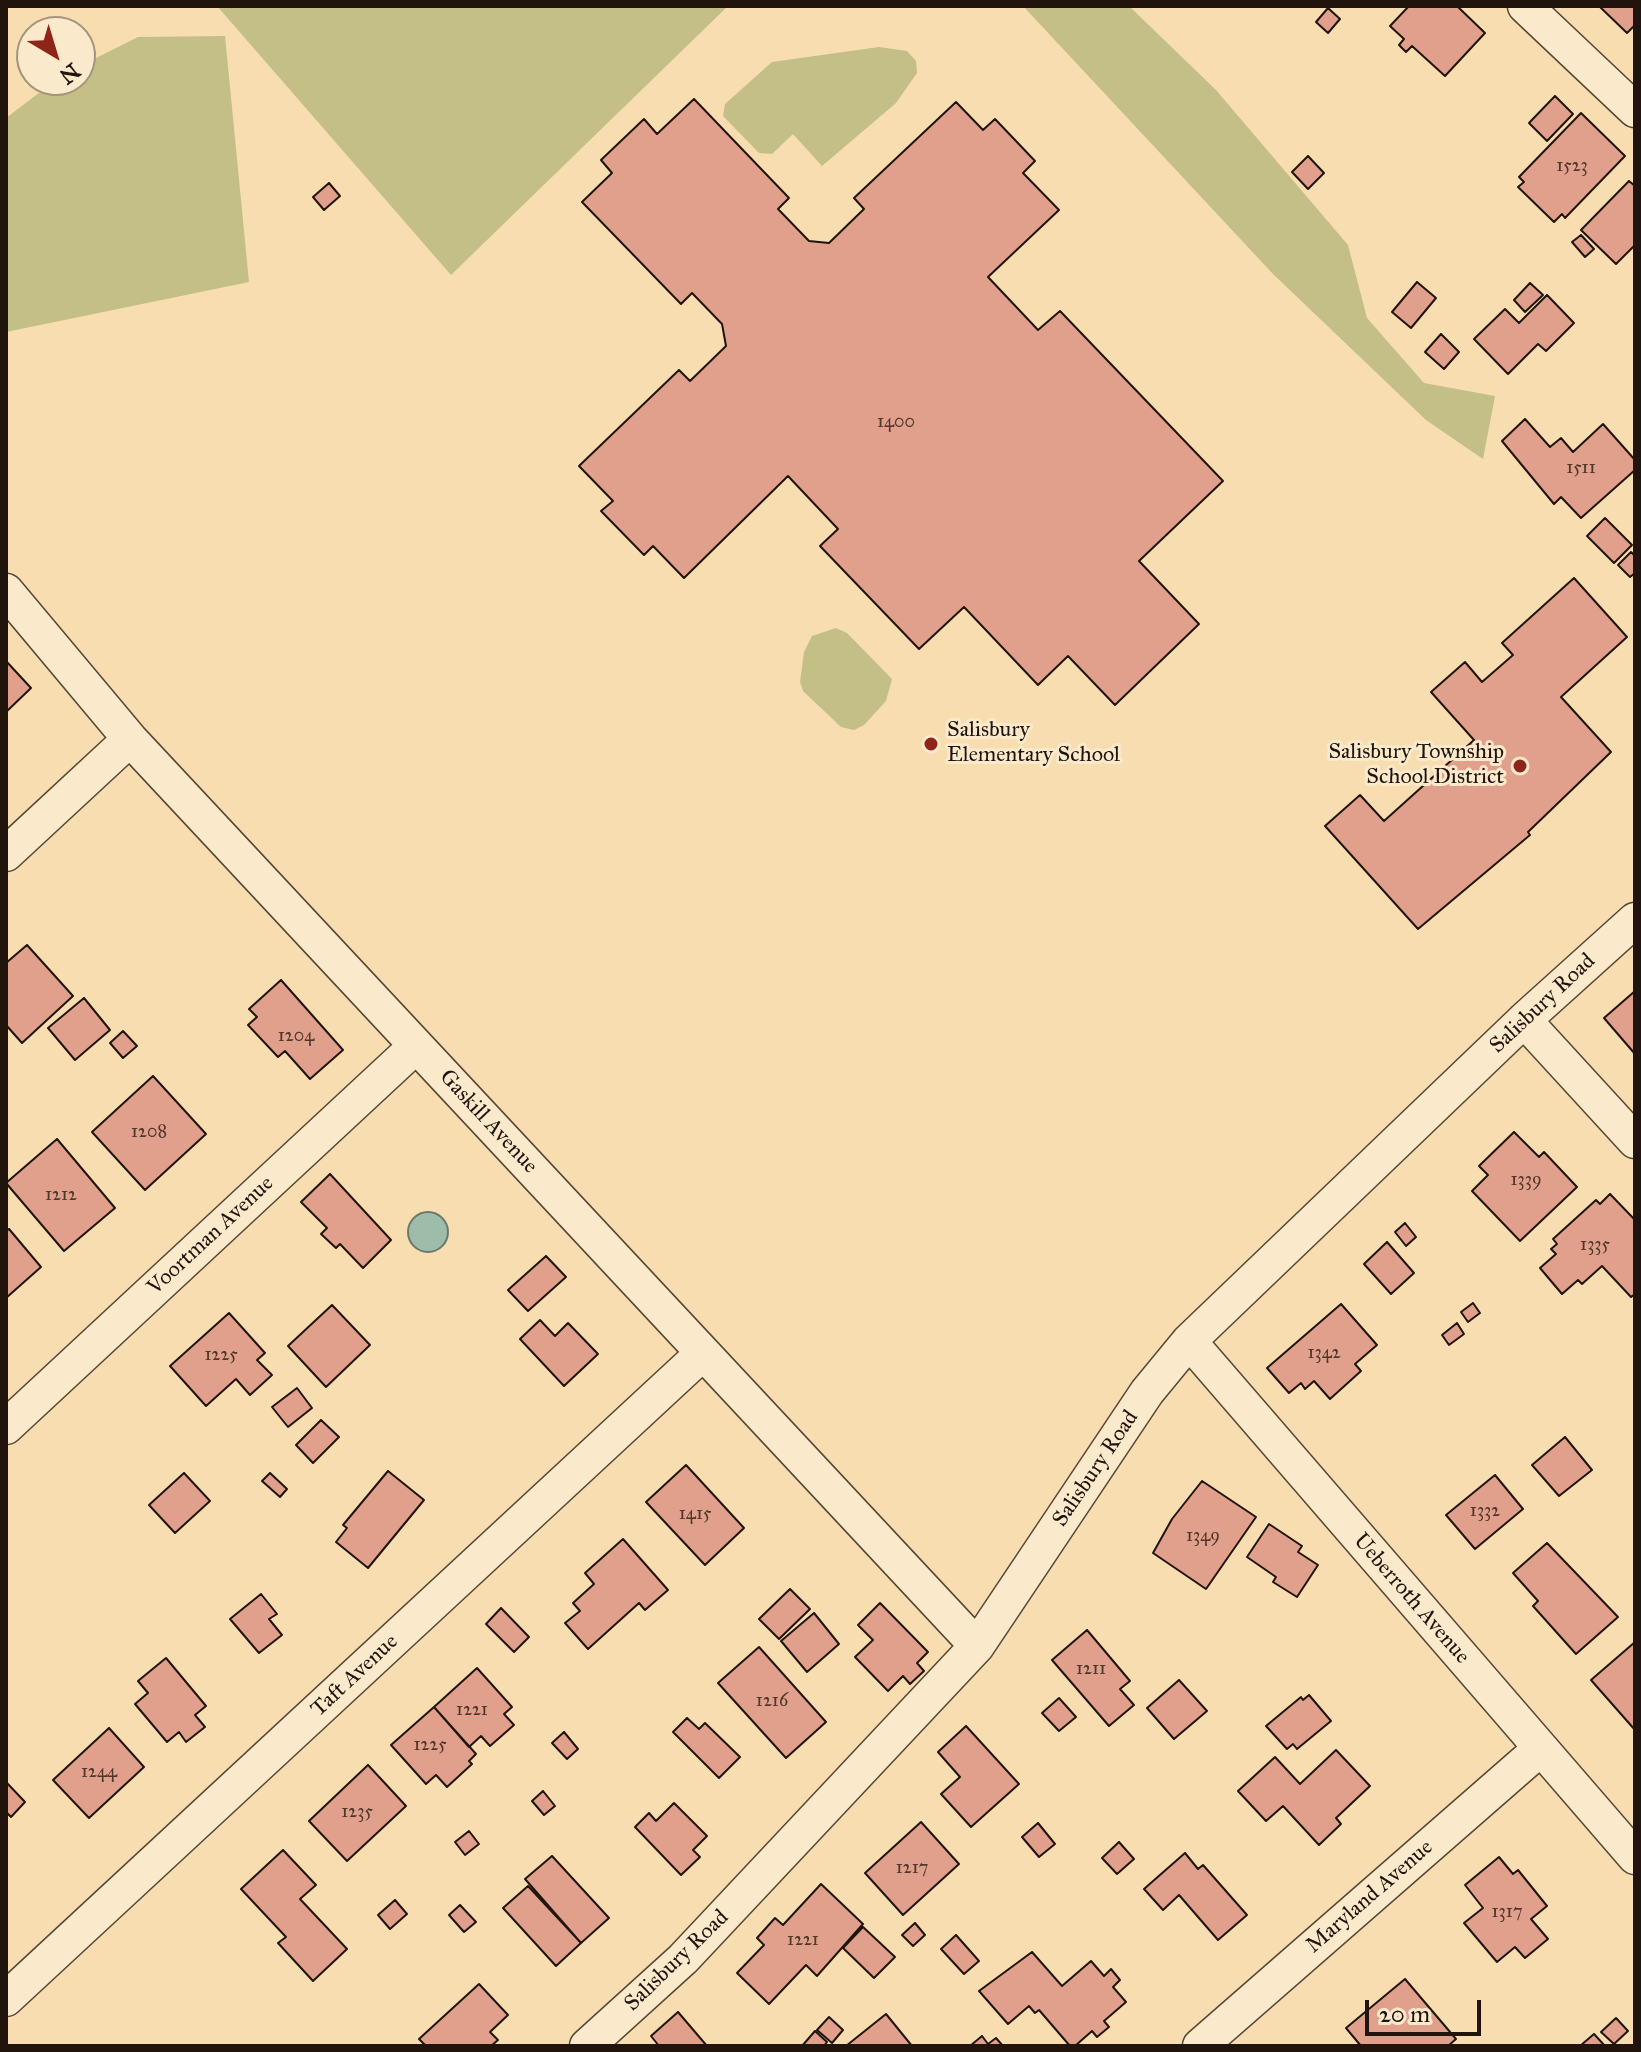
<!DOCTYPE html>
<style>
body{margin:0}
#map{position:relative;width:1641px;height:2052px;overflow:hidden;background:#f7ddaf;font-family:"IM FELL Great Primer",serif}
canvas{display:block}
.frame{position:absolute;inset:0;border:8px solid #20140d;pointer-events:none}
.north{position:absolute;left:16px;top:16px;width:80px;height:80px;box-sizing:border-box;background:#fae9cb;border:2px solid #a3947f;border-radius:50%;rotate:142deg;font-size:22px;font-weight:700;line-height:32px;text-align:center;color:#20140d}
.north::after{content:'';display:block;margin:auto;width:28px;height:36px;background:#8f2418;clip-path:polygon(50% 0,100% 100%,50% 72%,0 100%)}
.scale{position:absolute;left:1365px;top:2000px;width:116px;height:36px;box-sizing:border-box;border:4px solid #20140d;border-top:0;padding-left:10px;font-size:24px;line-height:28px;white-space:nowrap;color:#20140d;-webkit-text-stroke:6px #fae9cb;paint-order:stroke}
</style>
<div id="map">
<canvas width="1641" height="2052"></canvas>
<div class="frame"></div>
<div class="north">N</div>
<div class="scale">20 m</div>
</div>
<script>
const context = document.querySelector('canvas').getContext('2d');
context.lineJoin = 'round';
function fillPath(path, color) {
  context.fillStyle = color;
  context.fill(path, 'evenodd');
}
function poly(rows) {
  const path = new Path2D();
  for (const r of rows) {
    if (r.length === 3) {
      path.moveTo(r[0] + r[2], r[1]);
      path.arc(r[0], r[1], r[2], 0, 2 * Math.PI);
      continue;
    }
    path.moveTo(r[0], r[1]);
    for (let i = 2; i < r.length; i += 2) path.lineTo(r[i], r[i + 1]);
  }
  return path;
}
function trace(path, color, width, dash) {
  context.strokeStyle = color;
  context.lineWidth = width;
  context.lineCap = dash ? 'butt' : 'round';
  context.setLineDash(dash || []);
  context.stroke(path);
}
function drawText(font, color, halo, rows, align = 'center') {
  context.font = font + ' "IM FELL Great Primer",serif';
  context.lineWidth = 6;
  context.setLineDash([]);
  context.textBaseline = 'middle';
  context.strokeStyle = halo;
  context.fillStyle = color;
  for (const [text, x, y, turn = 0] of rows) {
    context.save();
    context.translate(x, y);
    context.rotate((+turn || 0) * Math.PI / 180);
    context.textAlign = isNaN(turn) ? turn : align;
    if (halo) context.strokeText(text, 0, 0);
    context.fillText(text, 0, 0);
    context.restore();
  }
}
const green = poly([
 [217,6,728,6,451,275],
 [1023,6,1129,6,1216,90,1348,245,1367,318,1424,383,1495,396,1483,459,1426,420,1273,274],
 [225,36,249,282,6,332,6,118,56,80,80,80,80,66,138,37],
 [879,47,907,51,916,61,917,73,896,103,822,166,793,134,772,154,759,153,723,116,725,104,772,62],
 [836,628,847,633,892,679,886,701,864,725,854,730,841,727,803,691,800,682,804,652,812,636]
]);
const water = poly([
 [428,1232,20]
]);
const building = poly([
 [1409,6,1457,6,1485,33,1445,76,1412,46,1406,52,1399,45,1404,39,1390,26,1409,6],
 [1599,6,1635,6,1635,25,1627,33,1599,6],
 [1328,8,1340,19,1328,33,1316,22,1328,8],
 [1555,96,1573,114,1547,141,1529,123,1555,96],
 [694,99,789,198,778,209,809,241,829,243,864,209,854,198,956,102,983,130,995,119,1035,161,1023,173,1059,210,988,277,1038,330,1060,311,1223,481,1139,561,1199,624,1115,705,1068,656,1038,685,964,607,919,649,820,546,838,529,788,476,684,578,653,546,644,555,601,511,613,501,579,466,679,370,690,381,726,346,722,324,692,293,681,304,582,202,612,173,601,160,644,119,657,134,694,99],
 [1581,113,1625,156,1565,218,1562,214,1554,222,1518,187,1524,182,1519,177,1581,113],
 [1308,156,1324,173,1308,189,1292,172,1308,156],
 [1629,181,1635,186,1635,245,1616,264,1581,230,1629,181],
 [329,183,340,196,324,210,313,197,329,183],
 [1581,235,1594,249,1585,257,1572,242,1581,235],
 [1417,282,1436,298,1411,328,1392,312,1417,282],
 [1530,283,1543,295,1525,312,1514,300,1530,283],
 [1547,295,1574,323,1546,351,1538,344,1508,374,1474,339,1505,309,1519,323,1547,295],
 [1441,334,1459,352,1444,369,1425,352,1441,334],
 [1525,419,1550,447,1561,438,1573,452,1603,424,1635,460,1635,470,1581,518,1561,497,1554,504,1502,441,1525,419],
 [1605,518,1632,545,1614,563,1587,536,1605,518],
 [1631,552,1635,556,1635,573,1630,577,1618,565,1631,552],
 [1574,578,1627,637,1561,697,1611,752,1528,832,1530,835,1418,929,1325,826,1360,795,1384,821,1474,740,1431,692,1465,662,1482,682,1513,655,1502,643,1574,578],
 [6,661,31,688,6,712,6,661],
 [27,945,73,996,22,1043,6,1025,6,963,27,945],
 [281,980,343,1050,310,1079,285,1051,278,1057,248,1025,257,1017,249,1009,281,980],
 [1635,991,1635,1054,1604,1018,1635,991],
 [84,998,110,1030,75,1060,48,1028,84,998],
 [123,1031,137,1046,123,1058,110,1043,123,1031],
 [153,1076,206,1134,145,1190,92,1132,153,1076],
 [1514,1132,1539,1157,1544,1152,1577,1187,1520,1241,1472,1191,1488,1175,1479,1166,1514,1132],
 [57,1139,115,1208,64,1251,6,1183,57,1139],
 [330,1174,391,1240,363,1268,340,1244,336,1248,321,1234,327,1228,301,1202,330,1174],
 [1610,1194,1635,1220,1635,1294,1631,1297,1602,1266,1582,1284,1578,1280,1562,1294,1540,1268,1556,1254,1551,1249,1557,1244,1553,1239,1596,1200,1600,1204,1610,1194],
 [1405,1223,1416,1237,1406,1246,1395,1232,1405,1223],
 [9,1229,41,1267,6,1298,6,1231,9,1229],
 [1387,1242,1414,1273,1391,1294,1364,1264,1387,1242],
 [546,1256,566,1277,528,1311,508,1290,546,1256],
 [1473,1303,1480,1313,1468,1322,1461,1312,1473,1303],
 [1341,1304,1377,1345,1355,1364,1361,1371,1330,1399,1314,1381,1305,1389,1301,1383,1289,1393,1267,1368,1341,1304],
 [332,1305,370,1345,326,1387,288,1346,332,1305],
 [229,1313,265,1353,257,1360,272,1375,250,1395,236,1379,206,1406,170,1366,229,1313],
 [540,1320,555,1336,568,1323,598,1354,564,1386,520,1339,540,1320],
 [1457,1323,1464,1334,1449,1345,1442,1335,1457,1323],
 [297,1388,312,1408,288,1427,272,1407,297,1388],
 [321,1420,339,1437,313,1463,296,1445,321,1420],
 [1565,1437,1592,1470,1559,1496,1532,1465,1565,1437],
 [686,1465,744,1528,705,1565,646,1502,686,1465],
 [388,1471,424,1500,368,1568,336,1542,347,1528,343,1525,388,1471],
 [184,1473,210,1501,175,1533,149,1505,184,1473],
 [270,1473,287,1489,280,1497,262,1481,270,1473],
 [1495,1475,1523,1509,1475,1549,1446,1515,1495,1475],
 [1202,1481,1256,1517,1206,1589,1153,1553,1172,1519,1202,1481],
 [1269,1524,1302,1546,1298,1552,1318,1565,1297,1597,1273,1582,1276,1577,1247,1557,1269,1524],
 [623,1539,668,1590,645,1610,639,1603,588,1649,565,1623,580,1611,573,1603,594,1584,585,1573,623,1539],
 [1547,1543,1618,1617,1576,1654,1533,1606,1538,1601,1513,1573,1547,1543],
 [790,1589,810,1609,779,1639,759,1619,790,1589],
 [261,1594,277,1614,269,1619,282,1635,259,1653,230,1619,261,1594],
 [880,1603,928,1652,917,1663,924,1671,910,1684,903,1676,888,1691,855,1657,873,1640,858,1625,880,1603],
 [501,1608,529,1637,514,1652,486,1624,501,1608],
 [814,1613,839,1644,807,1672,781,1641,814,1613],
 [1087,1630,1130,1681,1120,1689,1134,1705,1109,1726,1052,1660,1087,1630],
 [1635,1642,1635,1730,1591,1680,1635,1642],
 [759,1647,826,1722,786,1758,718,1683,759,1647],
 [166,1658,206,1706,195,1715,205,1727,186,1742,179,1732,167,1742,135,1704,148,1693,138,1681,166,1658],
 [477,1668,512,1707,504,1714,514,1725,490,1746,481,1736,469,1747,434,1707,477,1668],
 [1179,1680,1207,1711,1174,1739,1147,1708,1179,1680],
 [1309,1695,1331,1721,1297,1749,1293,1744,1287,1749,1266,1726,1301,1697,1303,1700,1309,1695],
 [1059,1698,1076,1717,1059,1731,1042,1713,1059,1698],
 [434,1707,476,1754,469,1761,472,1764,447,1787,436,1775,426,1784,391,1745,434,1707],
 [687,1718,699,1729,705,1723,740,1757,719,1778,673,1732,687,1718],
 [966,1726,1019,1784,971,1827,941,1794,960,1777,938,1752,966,1726],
 [109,1728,144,1767,89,1818,53,1780,109,1728],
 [564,1732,578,1749,567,1759,552,1743,564,1732],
 [1336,1750,1370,1786,1336,1818,1341,1824,1319,1845,1283,1806,1266,1821,1238,1791,1275,1757,1300,1784,1336,1750],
 [368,1765,406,1806,347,1861,309,1821,368,1765],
 [6,1782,25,1802,11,1817,6,1812,6,1782],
 [543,1791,555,1806,544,1815,532,1801,543,1791],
 [674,1803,707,1836,693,1850,700,1857,681,1875,635,1827,649,1813,656,1821,674,1803],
 [921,1822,959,1864,903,1915,865,1873,921,1822],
 [1038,1823,1055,1844,1039,1857,1022,1837,1038,1823],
 [469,1831,479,1844,465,1855,455,1842,469,1831],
 [1119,1842,1134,1859,1117,1874,1102,1858,1119,1842],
 [283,1850,316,1885,300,1899,347,1949,313,1981,278,1943,286,1937,241,1889,283,1850],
 [1185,1853,1198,1869,1203,1865,1247,1915,1218,1940,1179,1895,1163,1910,1144,1889,1185,1853],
 [552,1856,609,1918,581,1943,525,1879,552,1856],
 [1499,1857,1513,1874,1518,1870,1547,1906,1531,1919,1548,1939,1525,1958,1515,1947,1497,1962,1464,1923,1483,1908,1465,1885,1499,1857],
 [821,1884,863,1924,817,1976,806,1965,769,2004,737,1973,764,1945,757,1938,775,1918,783,1925,821,1884],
 [528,1886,581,1943,556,1966,503,1908,528,1886],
 [395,1900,407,1914,390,1929,378,1915,395,1900],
 [460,1905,476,1922,464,1932,449,1915,460,1905],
 [915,1923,925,1935,913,1946,902,1935,915,1923],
 [863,1927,895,1957,874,1978,843,1948,863,1927],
 [956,1935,979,1961,964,1974,941,1949,956,1935],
 [1032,1952,1062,1986,1091,1961,1104,1976,1111,1969,1120,1980,1113,1987,1126,2002,1104,2021,1109,2027,1097,2037,1092,2031,1075,2046,1070,2046,1039,2010,1035,2013,1029,2006,1008,2024,979,1991,1032,1952],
 [1405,1979,1456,2039,1448,2046,1361,2046,1346,2028,1405,1979],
 [479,1984,508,2015,490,2032,498,2040,491,2046,426,2046,419,2039,479,1984],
 [678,2012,707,2046,659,2046,651,2036,678,2012],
 [886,2014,912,2046,846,2046,886,2014],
 [829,2017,843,2030,832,2043,817,2030,829,2017],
 [1616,2018,1628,2031,1614,2044,1601,2032,1616,2018],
 [815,2031,827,2042,824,2046,802,2046,815,2031],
 [1594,2034,1605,2046,1580,2046,1594,2034],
 [982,2036,988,2044,996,2038,1003,2046,970,2046,982,2036]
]);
const minor = poly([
 [1525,6,1635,110],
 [6,591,130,739,977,1646],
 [6,854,130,739],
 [1524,1020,1635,1141],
 [1189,1341,1635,1857],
 [6,1427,416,1046],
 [6,1999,703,1353],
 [587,2046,683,1959,977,1646,1147,1392,1189,1341,1524,1020,1635,920],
 [1200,2046,1540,1749]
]);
const markers = [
 [931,744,8,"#8f2418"],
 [1520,766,8,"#8f2418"]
];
const numberNames = [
 ["1523",1572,167],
 ["1400",896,423],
 ["1511",1581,469],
 ["1204",296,1037],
 ["1208",149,1133],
 ["1339",1526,1181],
 ["1212",61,1196],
 ["1335",1595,1246],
 ["1342",1324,1354],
 ["1225",221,1356],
 ["1332",1485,1512],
 ["1415",695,1515],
 ["1349",1203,1537],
 ["1211",1091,1670],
 ["1216",772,1702],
 ["1221",472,1711],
 ["1225",430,1746],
 ["1244",99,1773],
 ["1235",357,1813],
 ["1217",912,1869],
 ["1317",1507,1913],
 ["1221",803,1941]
];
const poiNames = [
 ["Salisbury",947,731],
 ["Elementary School",947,756],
 ["Salisbury Township",1504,753,"right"],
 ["School District",1504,778,"right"]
];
const streetNames = [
 ["Salisbury Road",1543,1004,-43],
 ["Gaskill Avenue",488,1122,47],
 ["Voortman Avenue",211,1236,-43],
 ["Salisbury Road",1096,1469,-56],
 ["Ueberroth Avenue",1411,1599,49],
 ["Taft Avenue",355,1676,-43],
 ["Maryland Avenue",1370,1897,-41],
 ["Salisbury Road",677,1961,-44]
];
fillPath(green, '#c4bf86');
fillPath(water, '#9dbcaa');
trace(water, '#6b796b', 2);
fillPath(building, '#e1a08b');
trace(building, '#20140d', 2);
trace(minor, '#564636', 37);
trace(minor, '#fae9cb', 34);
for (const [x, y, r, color] of markers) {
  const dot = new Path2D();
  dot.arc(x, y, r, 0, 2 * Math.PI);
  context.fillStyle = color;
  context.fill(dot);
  trace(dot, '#fae9cb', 3);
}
drawText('18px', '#50372c', null, numberNames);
drawText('22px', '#20140d', '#fae9cb', poiNames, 'left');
drawText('22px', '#20140d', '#fae9cb', streetNames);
</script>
